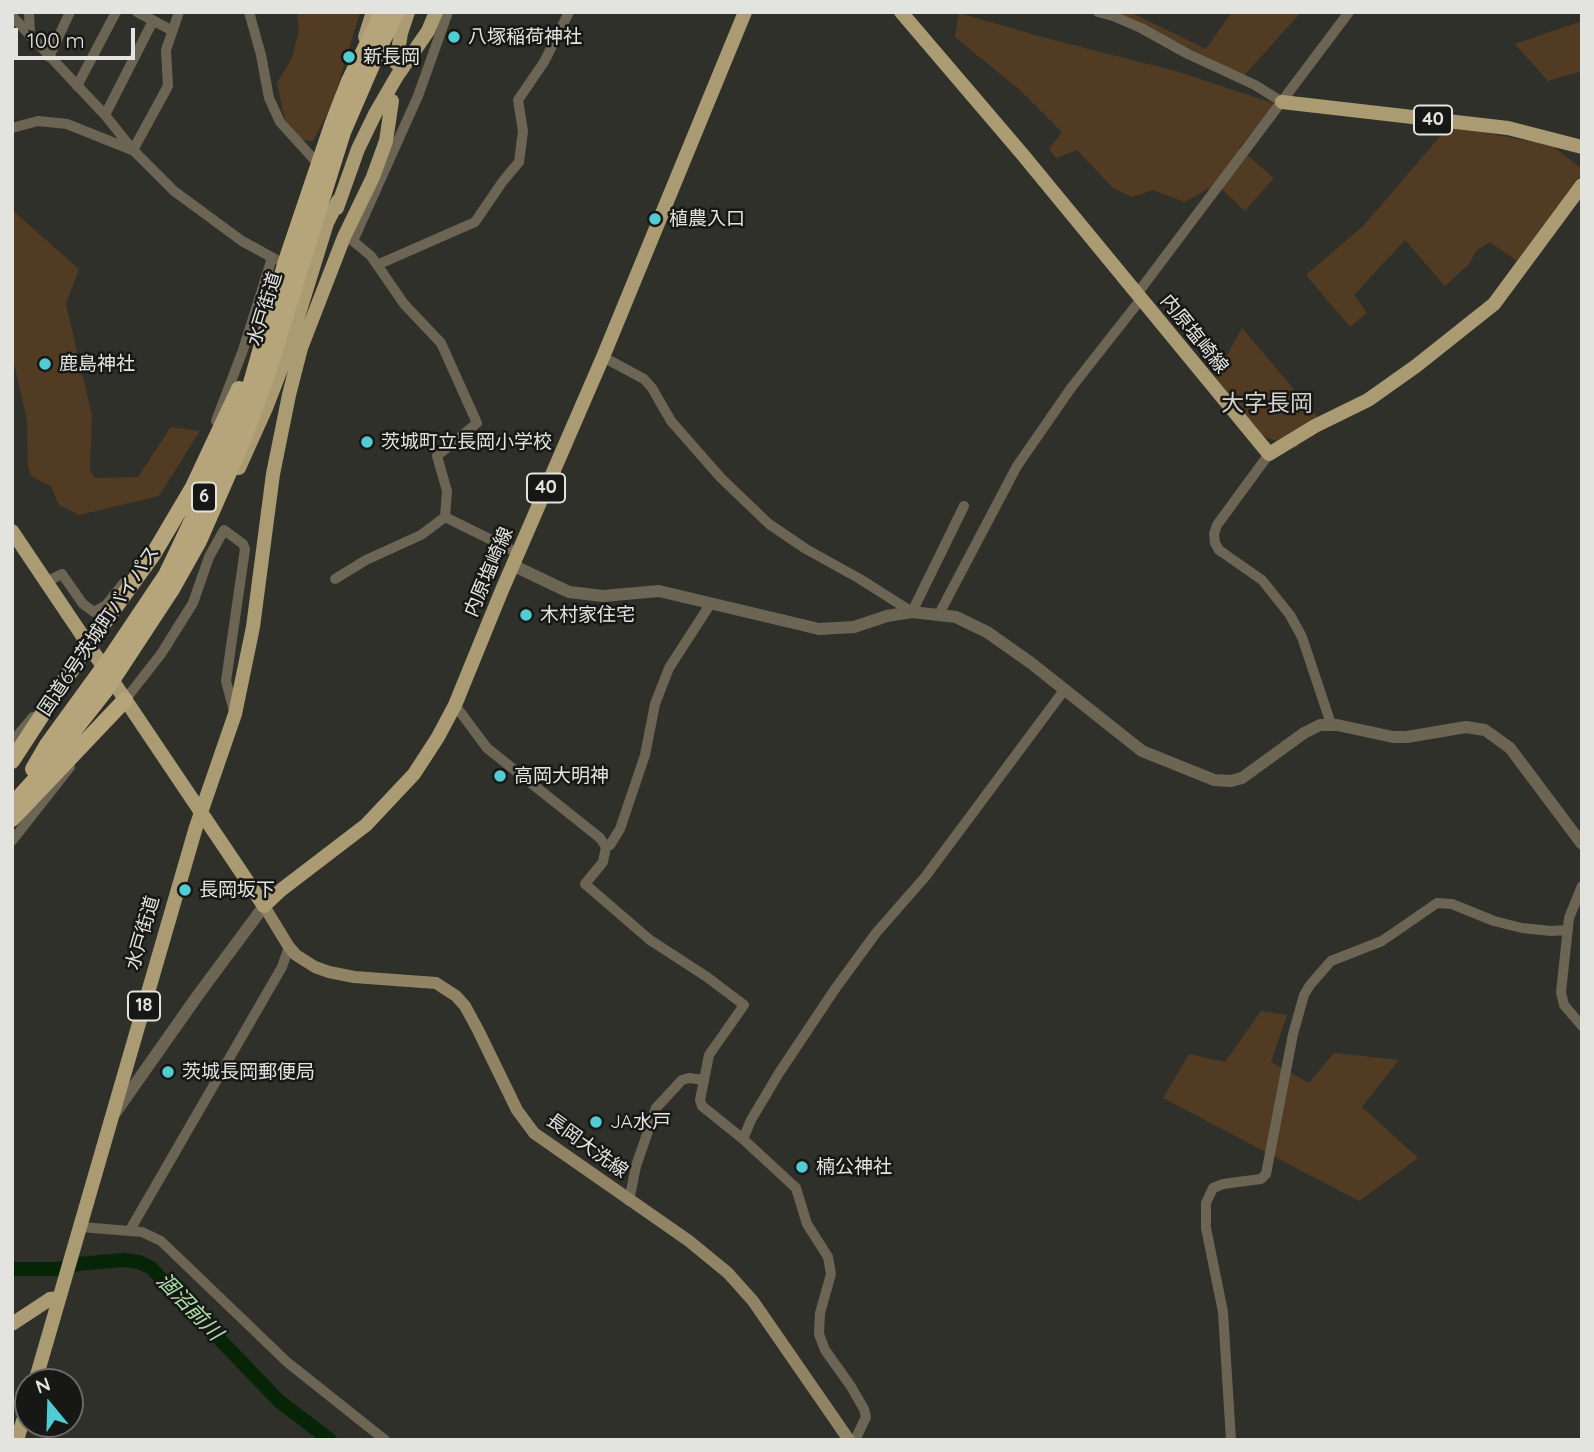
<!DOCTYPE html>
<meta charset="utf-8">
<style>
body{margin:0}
#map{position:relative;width:1594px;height:1452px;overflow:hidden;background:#30302a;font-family:Quicksand,sans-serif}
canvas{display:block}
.frame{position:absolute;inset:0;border:14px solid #e3e3e0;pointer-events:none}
.north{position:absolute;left:14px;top:1368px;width:70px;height:70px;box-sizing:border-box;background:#171715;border:2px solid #696966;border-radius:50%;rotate:341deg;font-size:19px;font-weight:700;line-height:28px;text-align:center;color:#e3e3e0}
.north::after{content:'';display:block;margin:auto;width:24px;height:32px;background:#51ccd2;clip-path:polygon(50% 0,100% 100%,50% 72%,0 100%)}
.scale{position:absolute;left:14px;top:28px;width:121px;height:32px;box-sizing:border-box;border:4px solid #e3e3e0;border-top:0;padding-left:9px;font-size:21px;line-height:24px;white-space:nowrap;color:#e3e3e0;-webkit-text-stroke:5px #171715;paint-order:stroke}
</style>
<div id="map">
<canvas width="1594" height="1452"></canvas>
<div class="frame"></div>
<div class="north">N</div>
<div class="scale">100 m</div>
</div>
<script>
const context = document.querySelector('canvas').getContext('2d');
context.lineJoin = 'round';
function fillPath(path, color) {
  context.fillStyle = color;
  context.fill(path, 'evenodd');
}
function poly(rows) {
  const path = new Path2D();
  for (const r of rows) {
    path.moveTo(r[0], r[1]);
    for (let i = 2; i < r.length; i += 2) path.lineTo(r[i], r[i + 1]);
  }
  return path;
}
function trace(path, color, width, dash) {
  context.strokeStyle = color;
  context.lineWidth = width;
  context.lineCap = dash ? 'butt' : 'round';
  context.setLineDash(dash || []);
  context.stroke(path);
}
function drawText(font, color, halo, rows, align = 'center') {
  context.font = font + ' Quicksand,"Noto Sans JP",sans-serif';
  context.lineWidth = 5;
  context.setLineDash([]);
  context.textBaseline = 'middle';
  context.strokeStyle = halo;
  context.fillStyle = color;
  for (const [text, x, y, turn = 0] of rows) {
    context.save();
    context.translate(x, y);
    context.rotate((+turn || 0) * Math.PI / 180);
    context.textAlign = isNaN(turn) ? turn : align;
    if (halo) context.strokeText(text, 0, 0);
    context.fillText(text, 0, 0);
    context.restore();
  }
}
const green = poly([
 [297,12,360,12,333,102,313,141,302,140,285,120,277,83,292,58,299,30],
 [1116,12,1130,12,1206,49,1232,12,1301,12,1244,76],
 [959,13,1042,37,1179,72,1275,104,1239,148,1274,178,1245,211,1216,184,1185,202,1153,190,1132,197,1113,188,1077,150,1056,158,1049,149,1062,132,1021,91,955,37],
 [1582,21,1582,71,1548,81,1515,44],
 [1449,126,1551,145,1582,169,1582,173,1517,261,1490,242,1477,250,1469,264,1445,286,1405,240,1354,295,1367,313,1350,327,1306,275,1364,225],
 [12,210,79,269,66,304,92,416,90,470,94,478,138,477,171,427,200,431,159,496,79,515,58,504,51,486,31,476,28,466,27,420,12,355],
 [1242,328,1320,420,1296,448,1263,436,1213,381],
 [1261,1011,1287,1015,1271,1062,1309,1083,1334,1053,1399,1060,1362,1107,1418,1158,1359,1201,1163,1098,1189,1054,1225,1062]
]);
const river = poly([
 [12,1269,58,1269,78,1264,123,1260,139,1262,151,1268,279,1401,330,1440]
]);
const minor = poly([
 [29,12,30,36],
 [137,12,171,30],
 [249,12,261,55,269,98,280,122,319,165],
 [1098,12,1113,16,1141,28,1188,54,1255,85,1282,102],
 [12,16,105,115,133,150,174,191,242,241,275,259],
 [49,57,70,12],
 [77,86,116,12],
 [105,115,153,21],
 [12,128,38,121,67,124,132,150],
 [133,150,168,86,166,50,179,12],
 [344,237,353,241,371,256,404,304,441,343,477,423,437,456,447,491,445,517,518,553],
 [353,241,418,96,448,12],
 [377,265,475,222,503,181,519,162,523,131,518,100,544,62,569,12],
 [1137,294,1349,12],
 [603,357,644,379,652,388,671,421,721,478,769,524,806,549,860,579,912,612,964,506],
 [216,421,243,350,272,258],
 [1269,454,1217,525,1214,534,1215,543,1219,550,1262,580,1290,615,1302,637,1331,724],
 [335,579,366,560,421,535,445,517],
 [46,582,62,574,83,604,94,612,106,605,126,580],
 [711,603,669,668,655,704,645,755,620,829,610,845,606,847,603,862,585,884,650,940,707,977,744,1005,709,1055,700,1100,702,1106,743,1139,796,1188,807,1224,828,1257,831,1274,820,1313,819,1334,825,1350,850,1385,864,1409,866,1417,855,1440],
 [939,614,1017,466,1071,388,1141,299],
 [125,700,161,654,193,603,209,557,224,530,243,544,245,549,226,681,234,711],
 [455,705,487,748,600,838,606,847],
 [12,742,33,717],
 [12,841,70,767],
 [1582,886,1569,918,1561,992,1564,1005,1582,1026],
 [743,1139,751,1120,779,1073,835,989,876,933,925,877,1065,689],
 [629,1201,636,1166,656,1108,682,1080,689,1078,704,1080],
 [81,1227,142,1232,161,1241,287,1362,385,1440],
 [130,1230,282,967,289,947],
 [1231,1440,1223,1312,1206,1228,1206,1203,1213,1188,1223,1184,1261,1179,1266,1174,1293,1034,1304,995,1310,985,1331,961,1382,941,1437,903,1452,904,1494,921,1522,928,1551,931,1568,930]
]);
const tertiary = poly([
 [512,565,569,592,603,596,659,591,819,629,854,627,887,616,912,612,956,617,987,632,1031,663,1142,751,1214,780,1231,781,1242,778,1304,733,1320,725,1337,725,1393,737,1407,737,1466,727,1485,730,1510,748,1582,844],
 [115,1113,198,995,264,906]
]);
const secondary = poly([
 [264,906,289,947,296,955,315,967,329,972,354,977,436,983,456,996,465,1006,478,1030,517,1110,534,1133,689,1241,728,1273,753,1301,849,1440]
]);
const primary = poly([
 [901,12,1023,155,1269,454,1315,426,1368,400,1416,366,1494,304,1582,185],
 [365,37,373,12],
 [396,63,401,33,408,12],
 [1282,102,1508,128,1582,147],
 [337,208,358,149,375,114,397,76,428,31,436,12],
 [239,468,266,408,285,359,327,223,338,201],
 [12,531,264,906,281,890,366,825,414,774,438,737,455,705,502,590,603,357,745,12],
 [12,1324,50,1299,59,1298],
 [35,1382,196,827,235,714,253,627,273,474,289,395,301,348,344,237,373,177,386,141,392,101],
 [17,1440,28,1405]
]);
const trunk = poly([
 [12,761,87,646,154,553,193,487,239,389],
 [33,769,47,745,111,657,166,575,219,464,251,383,286,261,332,125,349,81,383,12],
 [12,805,39,775,105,691,172,589,199,541,244,438,266,378,343,132,382,42,397,12],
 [12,819,125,700]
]);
const markers = [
 [454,37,7,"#51ccd2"],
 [349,57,7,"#51ccd2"],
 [655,219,7,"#51ccd2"],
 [45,364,7,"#51ccd2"],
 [367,442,7,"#51ccd2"],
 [526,615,7,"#51ccd2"],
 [500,776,7,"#51ccd2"],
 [185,890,7,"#51ccd2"],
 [168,1072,7,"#51ccd2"],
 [596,1122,7,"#51ccd2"],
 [802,1167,7,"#51ccd2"]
];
const shields = [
 [1433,120,38],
 [546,488,38],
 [204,497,24],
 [144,1006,32]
];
const shieldNames = [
 ["40",1433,120],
 ["40",546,488],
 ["6",204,497],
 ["18",144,1006]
];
const poiNames = [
 ["八塚稲荷神社",468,37],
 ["新長岡",363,57],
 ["植農入口",669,219],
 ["鹿島神社",59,364],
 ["茨城町立長岡小学校",381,442],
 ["木村家住宅",540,615],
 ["高岡大明神",514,776],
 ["長岡坂下",199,890],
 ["茨城長岡郵便局",182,1072],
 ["JA水戸",610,1122],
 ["楠公神社",816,1167]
];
const streetNames = [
 ["水戸街道",265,309,-73],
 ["内原塩崎線",1194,334,51],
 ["内原塩崎線",489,572,-67],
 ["国道6号茨城町バイパス",99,631,-56],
 ["水戸街道",143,933,-74],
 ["長岡大洗線",587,1146,36]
];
const waterNames = [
 ["涸沼前川",189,1307,46]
];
const quarterNames = [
 ["大字長岡",1267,404]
];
fillPath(green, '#513c23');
trace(river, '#052506', 14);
trace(minor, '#6d6553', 10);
trace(tertiary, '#6d6553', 12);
trace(secondary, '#908465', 12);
trace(primary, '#aa9b73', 14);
trace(trunk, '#b6a57a', 16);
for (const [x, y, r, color] of markers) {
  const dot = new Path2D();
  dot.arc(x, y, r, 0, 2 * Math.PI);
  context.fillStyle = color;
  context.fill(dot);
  trace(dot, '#171715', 2.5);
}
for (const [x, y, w] of shields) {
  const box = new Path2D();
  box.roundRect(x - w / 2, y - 14.5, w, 29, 5);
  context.fillStyle = '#171715';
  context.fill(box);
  trace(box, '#e3e3e0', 2);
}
drawText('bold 18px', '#e3e3e0', null, shieldNames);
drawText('19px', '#e3e3e0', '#171715', poiNames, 'left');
drawText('19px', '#e3e3e0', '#171715', streetNames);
drawText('italic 21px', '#abe2a9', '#171715', waterNames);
drawText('23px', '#d3d3cc', '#171715', quarterNames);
</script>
